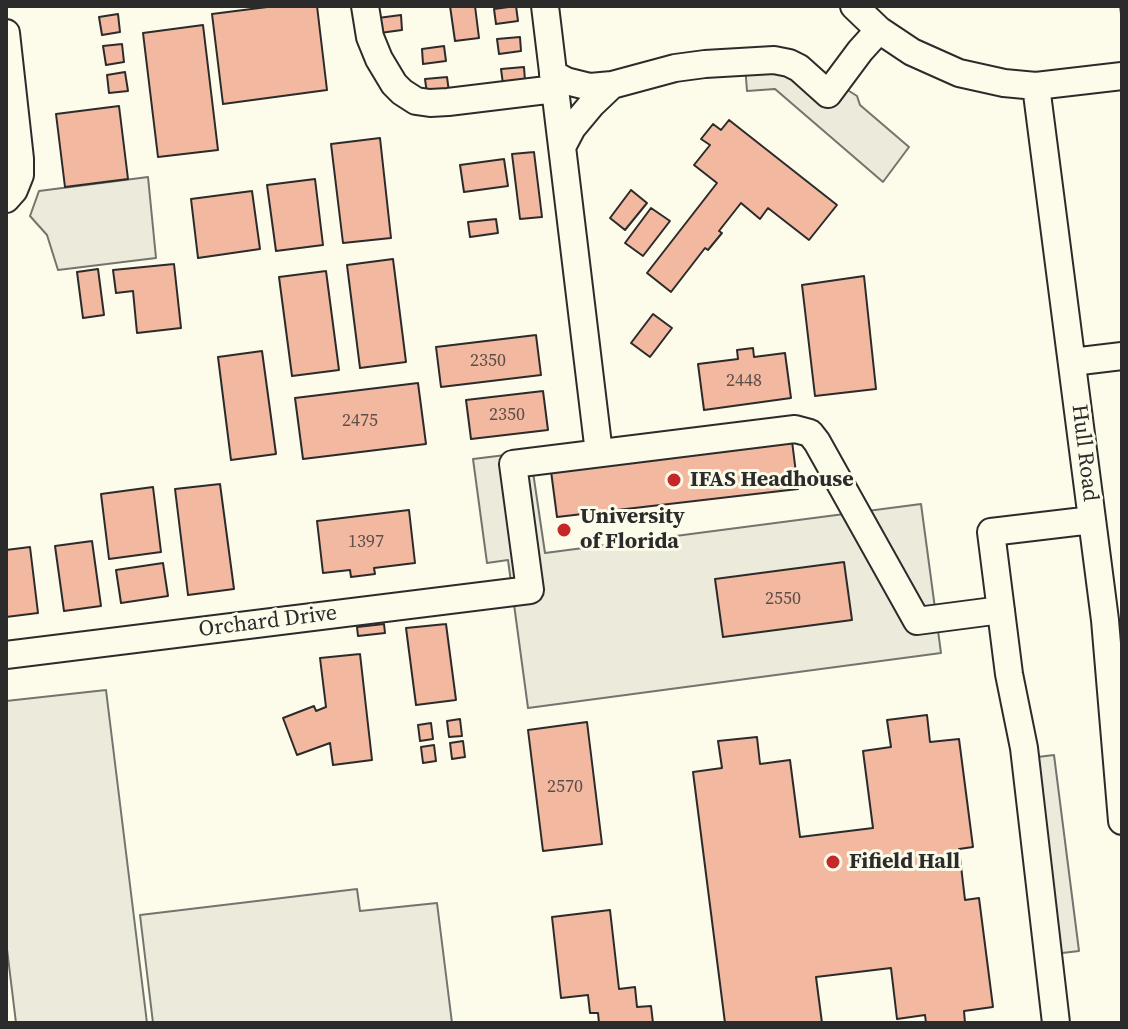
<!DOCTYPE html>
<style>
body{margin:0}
#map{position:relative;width:1128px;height:1029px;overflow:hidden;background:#fdfbea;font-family:"Source Serif 4",serif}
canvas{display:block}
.frame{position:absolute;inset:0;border:8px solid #2b2b2b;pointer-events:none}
</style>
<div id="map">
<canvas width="1128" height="1029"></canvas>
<div class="frame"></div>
</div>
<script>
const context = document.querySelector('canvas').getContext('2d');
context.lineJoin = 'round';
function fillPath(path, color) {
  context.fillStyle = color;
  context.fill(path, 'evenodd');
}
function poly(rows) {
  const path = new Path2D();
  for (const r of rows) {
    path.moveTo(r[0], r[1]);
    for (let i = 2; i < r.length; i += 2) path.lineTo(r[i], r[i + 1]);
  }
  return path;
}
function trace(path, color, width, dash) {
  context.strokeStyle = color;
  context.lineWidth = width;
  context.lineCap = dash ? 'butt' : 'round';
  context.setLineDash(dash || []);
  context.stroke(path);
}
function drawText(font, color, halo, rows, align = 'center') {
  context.font = font + ' "Source Serif 4",serif';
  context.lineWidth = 6;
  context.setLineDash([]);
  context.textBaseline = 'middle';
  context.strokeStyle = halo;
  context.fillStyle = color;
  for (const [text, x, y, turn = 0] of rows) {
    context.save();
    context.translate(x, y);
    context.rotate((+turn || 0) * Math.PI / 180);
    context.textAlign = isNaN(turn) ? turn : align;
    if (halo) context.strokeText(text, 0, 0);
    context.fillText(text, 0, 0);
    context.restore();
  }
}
const parking = poly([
 [744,52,791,54,857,96,860,105,909,147,883,182,775,89,747,91,744,52],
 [148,177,156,258,58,270,47,235,30,216,39,191,148,177],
 [530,452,545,553,921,504,941,653,528,708,508,560,487,563,473,459,530,452],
 [106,690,147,1023,16,1023,6,941,6,701,106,690],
 [1054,755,1079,951,1037,956,1013,760,1054,755],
 [357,889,360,911,437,903,452,1023,153,1023,140,915,357,889]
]);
const building = poly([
 [275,6,317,6,327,90,223,104,212,14,275,6],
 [450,6,475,6,479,38,455,41,450,6],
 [516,6,518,21,496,24,494,9,516,6],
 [118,14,120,32,102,35,99,17,118,14],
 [401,15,402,30,380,33,378,18,401,15],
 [203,25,218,150,158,157,143,33,203,25],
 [520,37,521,51,499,54,497,39,520,37],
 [122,44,124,62,106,65,103,46,122,44],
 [444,46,446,61,423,64,422,49,444,46],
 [524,67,525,81,503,84,501,69,524,67],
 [125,72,128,91,109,93,107,75,125,72],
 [447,77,449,92,427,94,425,79,447,77],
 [119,106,128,179,65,187,56,114,119,106],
 [729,120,837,205,809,240,768,208,760,219,741,203,719,231,722,233,708,250,705,248,671,292,647,273,717,183,694,165,710,145,701,139,713,124,721,130,729,120],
 [380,138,391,238,343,243,331,144,380,138],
 [534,152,542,217,520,219,512,154,534,152],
 [504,159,508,186,464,192,460,165,504,159],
 [315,179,323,245,276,251,267,185,315,179],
 [631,190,647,203,625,230,610,218,631,190],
 [252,191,260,249,198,258,191,199,252,191],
 [651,208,670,221,643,256,625,243,651,208],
 [496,219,498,233,470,237,468,222,496,219],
 [393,259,406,362,360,368,347,265,393,259],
 [174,264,181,328,137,333,133,291,116,293,113,270,174,264],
 [98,269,104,315,83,318,77,272,98,269],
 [326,271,339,370,292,376,279,277,326,271],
 [864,276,876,389,815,396,802,285,864,276],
 [653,314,672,328,650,357,631,343,653,314],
 [536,335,541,375,441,387,436,347,536,335],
 [753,348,754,357,785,353,791,398,704,410,698,364,738,359,737,350,753,348],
 [262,351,276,454,231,460,218,357,262,351],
 [418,383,426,444,303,459,295,398,418,383],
 [543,391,548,430,471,439,466,400,543,391],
 [792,441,798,489,557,517,551,471,792,441],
 [220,484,234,589,188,595,175,489,220,484],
 [153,487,161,552,109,559,101,494,153,487],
 [409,510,415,563,374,568,375,574,351,577,350,570,323,573,317,521,409,510],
 [92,541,101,606,64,611,55,546,92,541],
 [30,547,38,613,6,617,6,550,30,547],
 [844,562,852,620,723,637,715,579,844,562],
 [163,563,168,596,121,603,116,570,163,563],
 [384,624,385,633,358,636,357,627,384,624],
 [446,624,456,700,416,705,406,628,446,624],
 [360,654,372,760,333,765,330,743,297,755,283,718,314,706,316,711,326,707,320,658,360,654],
 [927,715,930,742,959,739,973,847,959,849,965,900,979,898,993,1007,964,1011,965,1023,926,1023,925,1015,897,1019,891,968,816,977,822,1023,725,1023,693,772,722,768,718,741,757,737,760,764,790,760,800,837,873,828,863,751,891,747,887,720,927,715],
 [460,719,462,736,449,737,447,721,460,719],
 [587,722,602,844,543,851,528,730,587,722],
 [431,723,433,739,420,741,418,725,431,723],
 [463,741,465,757,452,759,450,743,463,741],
 [434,745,436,761,423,763,421,747,434,745],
 [610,910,619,989,635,987,637,1007,651,1006,653,1023,599,1023,598,1013,590,1013,588,995,561,998,552,917,610,910]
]);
const minor = poly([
 [365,6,370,37,379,59,394,84,402,92,416,101,430,103,448,102,555,89],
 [545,6,599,453],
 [854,6,879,30,912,52,959,73,1004,83,1036,86,1122,76],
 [6,33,20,159,20,175,14,190,6,199],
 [553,74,566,81,590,87,612,85,675,68,705,64,774,60,789,63,799,68,828,94,860,51,879,30],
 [1036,86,1105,620,1122,821],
 [562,147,572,128,592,104,612,85],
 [1072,362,1122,356],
 [6,655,530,590,513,464,795,429,810,433,817,442,917,621,1001,610],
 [1056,1023,1024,748,1009,674,991,532,1092,520]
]);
const power = poly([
 [1120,6,1122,22]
]);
const markers = [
 [674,480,8,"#c62828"],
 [564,530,8,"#c62828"],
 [833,862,8,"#c62828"]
];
const numberNames = [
 ["2350",488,361],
 ["2448",744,381],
 ["2350",507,415],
 ["2475",360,421],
 ["1397",366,542],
 ["2550",783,599],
 ["2570",565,787]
];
const streetNames = [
 ["Hull Road",1084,453,83],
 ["Orchard Drive",268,622,-7]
];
const poiNames = [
 ["IFAS Headhouse",690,480],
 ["University",580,517],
 ["of Florida",580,542],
 ["Fifield Hall",849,862]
];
fillPath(parking, '#eceadb');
trace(parking, '#74746e', 2);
fillPath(building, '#f2b8a0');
trace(building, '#2b2b2b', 2);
trace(minor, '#2b2b2b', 30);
trace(minor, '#fdfbea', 26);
trace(power, '#c62828', 2, [28, 6, 4, 6]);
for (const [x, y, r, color] of markers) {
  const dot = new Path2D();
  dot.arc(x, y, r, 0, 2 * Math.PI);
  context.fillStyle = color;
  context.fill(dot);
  trace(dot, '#fdfbea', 3);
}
drawText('18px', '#5d4e48', null, numberNames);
drawText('22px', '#2b2b2b', '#fdfbea', streetNames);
drawText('bold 22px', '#2b2b2b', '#fdfbea', poiNames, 'left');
</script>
